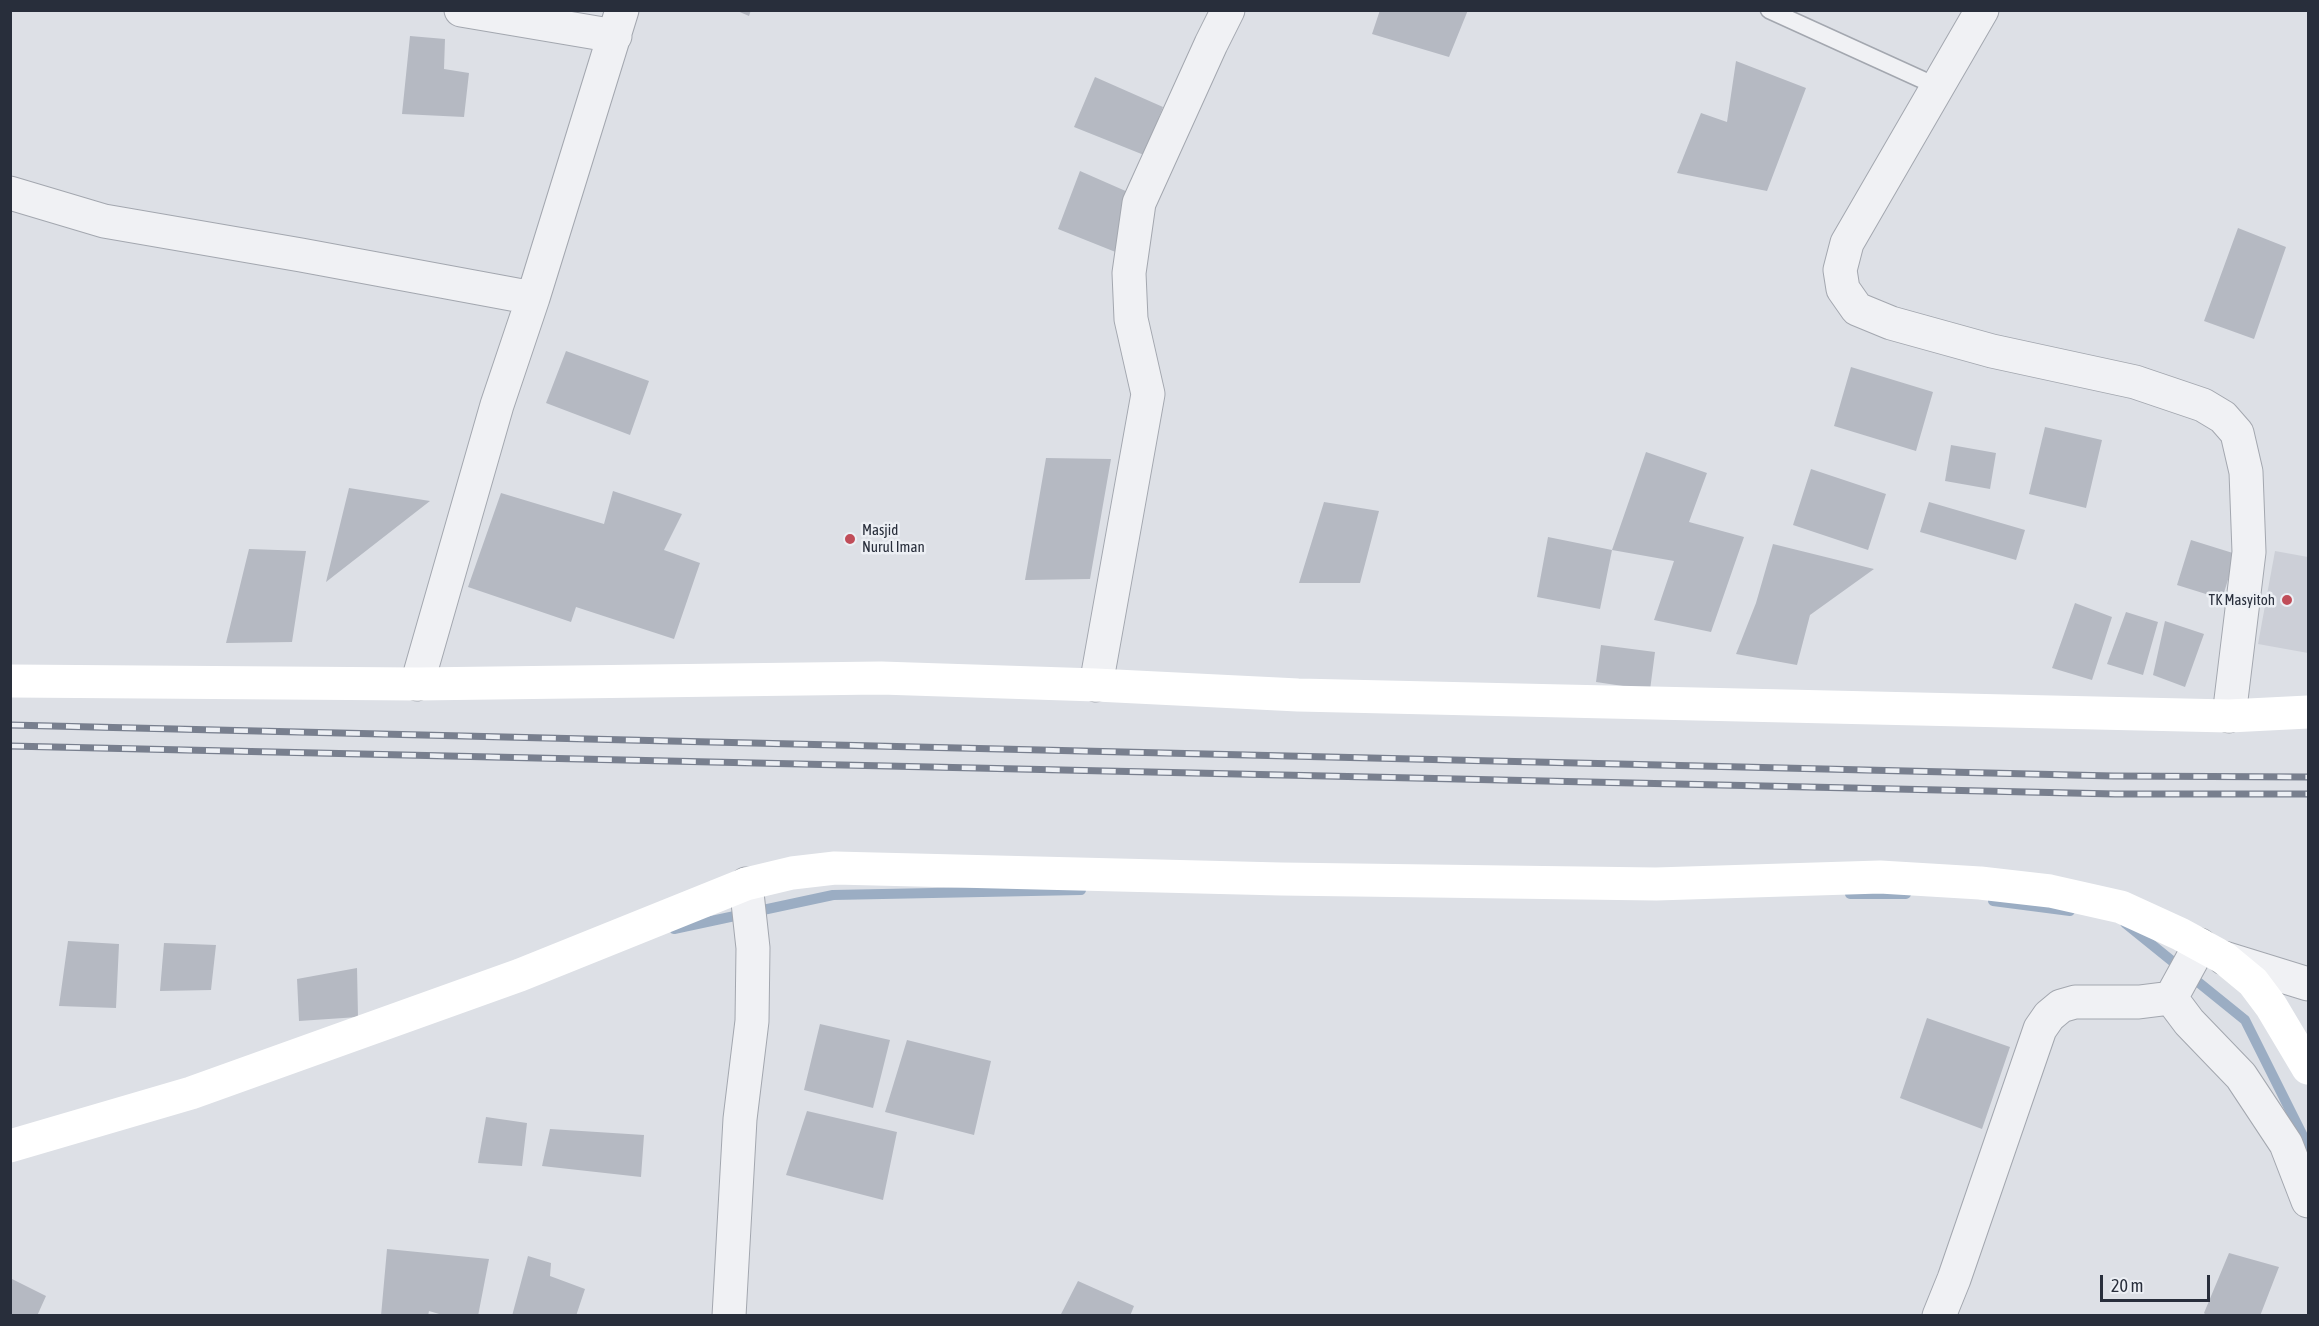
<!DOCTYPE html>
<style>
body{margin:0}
#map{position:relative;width:2319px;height:1326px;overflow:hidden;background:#dde0e6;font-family:"Asap Condensed",sans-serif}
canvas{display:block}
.frame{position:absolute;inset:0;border:12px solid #282e3b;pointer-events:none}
.scale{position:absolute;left:2100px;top:1275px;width:110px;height:27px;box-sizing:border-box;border:3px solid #282e3b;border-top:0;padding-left:8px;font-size:18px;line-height:21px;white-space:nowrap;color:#282e3b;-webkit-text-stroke:4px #eceff4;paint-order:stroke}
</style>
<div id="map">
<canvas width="2319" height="1326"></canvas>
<div class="frame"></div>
<div class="scale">20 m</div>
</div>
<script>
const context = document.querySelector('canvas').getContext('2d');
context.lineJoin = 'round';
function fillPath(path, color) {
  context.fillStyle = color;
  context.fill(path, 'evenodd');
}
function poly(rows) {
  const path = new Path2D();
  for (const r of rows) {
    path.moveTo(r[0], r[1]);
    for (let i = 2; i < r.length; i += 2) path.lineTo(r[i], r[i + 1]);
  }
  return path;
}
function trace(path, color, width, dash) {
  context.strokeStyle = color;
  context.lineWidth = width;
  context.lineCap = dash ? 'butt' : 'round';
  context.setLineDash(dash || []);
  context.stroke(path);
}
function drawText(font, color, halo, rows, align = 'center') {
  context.font = font + ' "Asap Condensed",sans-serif';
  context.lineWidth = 5;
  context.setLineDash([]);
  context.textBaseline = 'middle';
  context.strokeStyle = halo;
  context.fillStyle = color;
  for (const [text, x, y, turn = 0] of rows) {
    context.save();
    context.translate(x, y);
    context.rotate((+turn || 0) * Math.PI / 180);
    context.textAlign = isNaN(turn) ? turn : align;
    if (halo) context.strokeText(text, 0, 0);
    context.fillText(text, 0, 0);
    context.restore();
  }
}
const built = poly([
 [2275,551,2308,557,2308,653,2258,644]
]);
const stream = poly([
 [1850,894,1906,894],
 [1993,901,2070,911],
 [2125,923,2245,1020,2308,1146],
 [674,929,833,895,1081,890]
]);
const building = poly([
 [735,10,751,10,749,16],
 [1380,10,1468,10,1449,57,1372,34],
 [410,36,445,39,444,69,469,73,464,117,402,114],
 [1736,61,1806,88,1767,191,1677,173,1701,113,1727,122],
 [1095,77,1163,107,1144,155,1074,127],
 [1080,171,1137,196,1118,253,1058,229],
 [2238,228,2286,247,2254,339,2204,321],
 [566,351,649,381,630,435,546,403],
 [1851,367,1933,392,1916,451,1834,426],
 [2045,427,2102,440,2086,508,2029,494],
 [1951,445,1996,453,1990,489,1945,481],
 [1646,452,1707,473,1689,522,1744,537,1711,632,1654,620,1674,561,1612,550],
 [1046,458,1111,459,1090,579,1025,580],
 [1811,469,1886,494,1868,550,1793,525],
 [349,488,430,501,326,582],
 [613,491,682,514,664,550,700,563,674,639,576,607,571,622,468,587,501,493,604,524],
 [1324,502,1379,511,1360,583,1299,583],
 [1929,502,2025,530,2016,560,1920,532],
 [1548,537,1612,550,1600,609,1537,597],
 [2191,540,2236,554,2222,599,2177,585],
 [1773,544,1874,569,1810,615,1797,665,1736,654,1756,603],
 [249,549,306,551,292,642,226,643],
 [2075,603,2112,617,2092,680,2052,668],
 [2126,612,2158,622,2143,675,2107,664],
 [2165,621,2204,634,2185,687,2153,675],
 [1601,645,1655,652,1650,690,1596,682],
 [68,941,119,944,116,1008,59,1006],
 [164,943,216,945,211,990,160,991],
 [357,968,358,1017,299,1021,297,979],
 [1927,1018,2010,1047,1982,1129,1900,1098],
 [820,1024,890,1040,873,1108,804,1090],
 [907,1040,991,1061,974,1135,885,1112],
 [807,1111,897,1132,883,1200,786,1175],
 [486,1117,527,1123,522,1166,478,1163],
 [550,1129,644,1135,641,1177,542,1166],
 [387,1249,489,1259,478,1316,446,1316,429,1311,428,1316,381,1316],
 [2229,1253,2279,1267,2260,1316,2207,1316,2204,1313],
 [528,1256,551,1263,550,1276,585,1289,576,1316,512,1316],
 [10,1278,46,1296,37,1316,10,1316],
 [1078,1281,1134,1306,1130,1316,1060,1316]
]);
const lane = poly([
 [1769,10,1936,86]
]);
const street = poly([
 [461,10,615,36],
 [1982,10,1847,243,1840,270,1843,289,1857,309,1891,323,1992,351,2135,382,2203,405,2223,417,2237,433,2246,472,2249,552,2229,716],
 [10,193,104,221,301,255,533,298],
 [417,684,497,405,533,298,622,10],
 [1096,685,1148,394,1131,319,1129,273,1139,203,1211,44,1228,10],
 [2224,958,2308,984],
 [2171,998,2189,1022,2241,1076,2286,1144,2308,1201],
 [729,1316,740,1119,752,1021,753,948,746,884],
 [1939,1316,1954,1279,2040,1029,2049,1016,2061,1006,2075,1002,2139,1002,2171,998,2200,945]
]);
const secondary = poly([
 [10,681,417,684,881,678,1096,685,1298,695,2229,716,2308,712],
 [10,1146,191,1093,520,975,746,884,792,873,835,868,1281,879,1656,884,1880,877,1980,883,2050,891,2121,907,2180,934,2224,958,2253,982,2271,1006,2308,1068]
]);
const rail = poly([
 [10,725,2113,776,2308,777],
 [10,746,2115,794,2308,794]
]);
const markers = [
 [850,539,6,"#c04d59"],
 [2287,600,6,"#c04d59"]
];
const poiNames = [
 ["Masjid",862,530],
 ["Nurul Iman",862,547],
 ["TK Masyitoh",2275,600,"right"]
];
fillPath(built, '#cccfd7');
trace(stream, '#9badc3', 10);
fillPath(building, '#b5b9c2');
trace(lane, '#a3a7af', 19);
trace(street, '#a3a7af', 35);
trace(lane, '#f0f1f4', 16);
trace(street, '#f0f1f4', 33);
trace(secondary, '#fff', 33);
trace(rail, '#787f8e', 7);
trace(rail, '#eceff4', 4.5, [14]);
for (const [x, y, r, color] of markers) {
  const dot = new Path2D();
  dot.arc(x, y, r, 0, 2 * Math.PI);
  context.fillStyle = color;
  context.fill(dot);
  trace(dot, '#eceff4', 2);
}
drawText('15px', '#282e3b', '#eceff4', poiNames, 'left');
</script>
